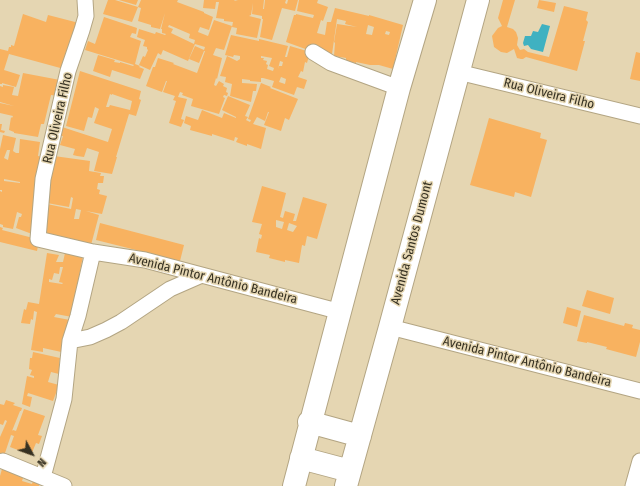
<!DOCTYPE html>
<meta charset="utf-8">
<style>
body{margin:0}
#map{position:relative;width:640px;height:486px;overflow:hidden;background:#e5d6b2;font-family:"Fira Sans Condensed",sans-serif}
canvas{display:block}
.north{position:absolute;left:12px;top:434px;width:40px;height:40px;-webkit-text-stroke:3px #e5d6b2;paint-order:stroke;rotate:131deg;font-size:11px;font-weight:700;line-height:16px;text-align:center;color:#363122}
.north::after{content:'';display:block;margin:auto;width:14px;height:18px;background:#363122;clip-path:polygon(50% 0,100% 100%,50% 72%,0 100%)}
</style>
<div id="map">
<canvas width="640" height="486"></canvas>
<div class="north">N</div>
</div>
<script>
const context = document.querySelector('canvas').getContext('2d');
context.lineJoin = 'round';
function fillPath(path, color) {
  context.fillStyle = color;
  context.fill(path, 'evenodd');
}
function poly(rows) {
  const path = new Path2D();
  for (const r of rows) {
    path.moveTo(r[0], r[1]);
    for (let i = 2; i < r.length; i += 2) path.lineTo(r[i], r[i + 1]);
  }
  return path;
}
function trace(path, color, width, dash) {
  context.strokeStyle = color;
  context.lineWidth = width;
  context.lineCap = dash ? 'butt' : 'round';
  context.setLineDash(dash || []);
  context.stroke(path);
}
function drawText(font, color, halo, rows, align = 'center') {
  context.font = font + ' "Fira Sans Condensed",sans-serif';
  context.lineWidth = 3;
  context.setLineDash([]);
  context.textBaseline = 'middle';
  context.strokeStyle = halo;
  context.fillStyle = color;
  for (const [text, x, y, turn = 0] of rows) {
    context.save();
    context.translate(x, y);
    context.rotate((+turn || 0) * Math.PI / 180);
    context.textAlign = isNaN(turn) ? turn : align;
    if (halo) context.strokeText(text, 0, 0);
    context.fillText(text, 0, 0);
    context.restore();
  }
}
const water = poly([
 [542,24,550,26,543,52,531,49,528,45,524,46,523,43,525,36,531,36,533,31,538,32]
]);
const building = poly([
 [108,0,115,0,138,7,132,22,103,14],
 [119,0,138,0,136,5],
 [141,0,178,0,177,2,204,12,204,13,213,17,209,30,200,27,198,32,208,36,214,20,232,26,224,50,216,48,213,55,222,58,217,79,216,78,214,85,216,86,219,81,224,84,223,86,227,88,226,92,228,93,227,96,224,95,223,97,225,98,219,114,191,106,193,99,182,95,183,93,180,92,178,97,187,99,181,119,184,120,181,127,169,123,176,101,173,100,175,96,163,92,167,81,166,81,162,92,146,86,153,67,155,67,158,58,174,63,173,64,197,73,205,51,204,51,199,63,189,59,195,46,204,50,205,47,195,44,188,61,163,50,161,55,158,53,150,70,139,65,143,56,145,57,148,50,147,49,147,47,143,46,145,40,137,37,139,29,155,34,156,32,165,35,166,34,162,33,162,29,161,29,165,13,160,29,151,27,151,25,138,21,141,8,138,7],
 [169,25,190,34,189,38,195,40,194,44,171,33,173,29,168,27],
 [204,0,235,0,234,1,238,0,264,0,263,9,264,9,265,0,286,0,285,3,287,4,288,0,298,0,295,11,282,8,272,40,260,37,263,19,262,19,262,16,252,14,253,3,251,15,249,16,261,19,257,38,236,34,237,28,232,27,233,22,224,21,224,19,216,18,219,2,216,2,215,9,203,8],
 [299,0,318,0,317,3,328,7,323,21,321,20,317,33,325,35,327,22,331,22,335,8,369,16,369,15,403,25,393,69,379,65,370,65,356,62,356,63,346,61,346,58,334,56,335,43,334,42,337,24,357,27,345,24,346,21,337,19,332,54,311,51,286,42,294,15,296,15,296,14,313,18,314,15,297,11],
 [368,25,374,27,372,35,366,34],
 [386,31,390,32,389,35,385,34],
 [503,0,515,0,507,27,513,29,516,32,518,38,517,45,520,50,524,49,528,52,549,57,564,6,588,12,586,20,588,22,583,41,585,41,577,71,526,57,523,59,521,59,517,58,514,49,507,53,501,52,494,47,492,36,498,28,502,26,498,18],
 [539,0,556,3,554,12,537,8],
 [23,14,46,22,48,15,79,23,64,69,9,54,4,70,20,75,16,87,2,83,2,84,0,84,0,49,8,51,9,47,11,47,11,45,14,46],
 [104,17,137,28,136,34,132,33,130,37,141,41,135,64,140,66,139,67,144,69,140,79,112,70,110,77,93,71,98,55,115,60,114,62,120,63,120,62,133,66,134,65,85,50,88,41,95,44],
 [231,35,259,41,259,39,288,46,285,57,287,57,290,46,310,52,307,63,305,62,303,72,301,71,298,77,307,80,304,89,297,87,294,95,272,87,274,81,263,78,261,78,261,82,250,81,250,80,242,79,242,83,257,84,256,91,253,91,251,102,230,96,232,84,225,82,226,77,220,76,227,56,237,61,240,59,240,56,234,55,233,57,225,55],
 [261,56,272,58,269,66,274,68,273,71,267,69,268,65,266,64,267,61,263,60,264,58,261,58],
 [280,61,283,62,282,66,279,66,278,69],
 [281,77,286,79,285,84,279,82],
 [636,52,640,53,640,81,630,79],
 [80,71,141,91,139,99,141,100,136,116,129,114,116,157,117,157,112,174,94,171,99,152,87,148,84,157,77,156,73,155,75,149,60,145,63,136,60,136,62,127,108,142,112,129,94,123,99,109,95,107,92,118,88,117,84,131,66,126],
 [110,94,112,95,112,94,132,101,130,110,110,105,109,107,106,107],
 [23,73,60,80,58,96,51,95,44,124,41,124,38,137,14,133,14,132,9,130,11,117,12,118,13,116,0,113,0,103,14,106,0,102,0,86,3,87,3,85,14,87,12,95,18,96],
 [261,83,271,87,270,88,298,99,289,120,285,118,281,131,264,125,269,112,268,112,265,121,257,117,253,124,266,128,261,149,247,144,247,146,236,142,238,138,235,137,234,141,212,134,212,136,190,130,191,126,184,123,186,116,198,120,202,110,222,118,224,113,236,118,236,117,222,110,228,96,250,105,245,116,248,117,246,120,250,122,251,120,248,119],
 [489,118,541,133,540,138,547,140,531,197,515,192,514,197,470,185],
 [0,124,2,124,1,130,5,131,4,133,0,132],
 [3,135,16,138,13,151,16,153,19,153,20,139,40,142,38,156,43,157,42,165,38,165,34,197,39,198,32,234,16,228,19,217,21,217,22,214,17,212,13,229,3,227,3,225,0,224,0,191,2,192,2,190,0,190,0,149],
 [7,150,10,150,8,160,4,158],
 [4,179,20,182,20,183,4,181],
 [54,156,90,161,89,171,101,173,100,176,104,176,103,183,98,183,97,189,100,190,99,194,107,196,102,214,86,211,99,215,91,245,74,240,55,238,45,233,47,204,71,209,73,198,71,197,69,207,47,203],
 [76,209,81,210,79,219,74,219],
 [262,186,286,193,280,217,283,218,285,211,295,214,293,221,296,221,303,197,327,204,317,239,307,236,305,246,302,245,299,263,285,260,285,262,269,258,270,255,256,252,259,238,261,239,262,235,259,234,262,224,252,222],
 [276,220,284,222,282,229,276,227],
 [289,223,297,226,293,232,287,230],
 [100,223,184,245,180,261,96,240],
 [0,227,3,228,2,230,37,239,38,246,37,251,0,242],
 [47,253,59,255,56,262,63,262,65,253,83,256,77,287,81,288,72,317,56,314,54,317,70,320,66,353,43,348,43,352,31,350,37,312,34,311,33,320,31,319,30,324,21,323,24,309,26,310,28,302,39,304],
 [60,267,63,267,59,282,63,283,62,284,49,282,49,279,52,280,54,273,59,274],
 [587,290,614,298,610,314,582,306],
 [567,307,581,311,577,327,563,323],
 [584,315,624,326,625,323,633,325,632,328,640,330,640,342,636,357,606,349,607,347,587,342,587,343,577,341],
 [33,352,60,358,59,365,65,366,63,375,51,372,48,382,59,385,53,401,28,393,27,396,32,397,30,407,22,404,27,376,34,378,34,376,30,375,32,370,29,369,30,358,32,358],
 [6,400,15,403,13,405,22,408,21,411,20,411,12,431,13,430,16,431,24,409,45,416,38,435,42,436,39,444,36,443,31,455,10,447,14,436,11,435,4,456,0,455,0,437,7,421,5,420,3,425,0,424,0,404,4,405],
 [2,469,20,475,24,475,22,481,32,484,33,481,40,483,39,486,0,486,0,476]
]);
const street = poly([
 [85,0,86,16,82,30,68,71,43,179,38,239,93,252,145,260,341,312],
 [313,52,331,63,399,88],
 [458,72,640,116],
 [390,327,640,391],
 [70,341,90,337,106,330,121,322,170,289,202,275],
 [3,461,64,486],
 [43,477,64,399,70,341,78,316,93,252],
 [633,486,640,461]
]);
const primary = poly([
 [309,422,360,436],
 [301,458,350,471],
 [294,486,399,88,425,0],
 [346,486,390,327,478,0]
]);
const streetNames = [
 ["Rua Oliveira Filho",549,94,14],
 ["Rua Oliveira Filho",58,118,-77],
 ["Avenida Santos Dumont",412,243,-75],
 ["Avenida Pintor Antônio Bandeira",213,279,14],
 ["Avenida Pintor Antônio Bandeira",527,362,14]
];
fillPath(water, '#3fb1c1');
fillPath(building, '#f8b260');
trace(street, '#b3a583', 17);
trace(primary, '#b3a583', 24);
trace(street, '#fff', 15);
trace(primary, '#fff', 22);
drawText('13px', '#363122', '#e5d6b2', streetNames);
</script>
